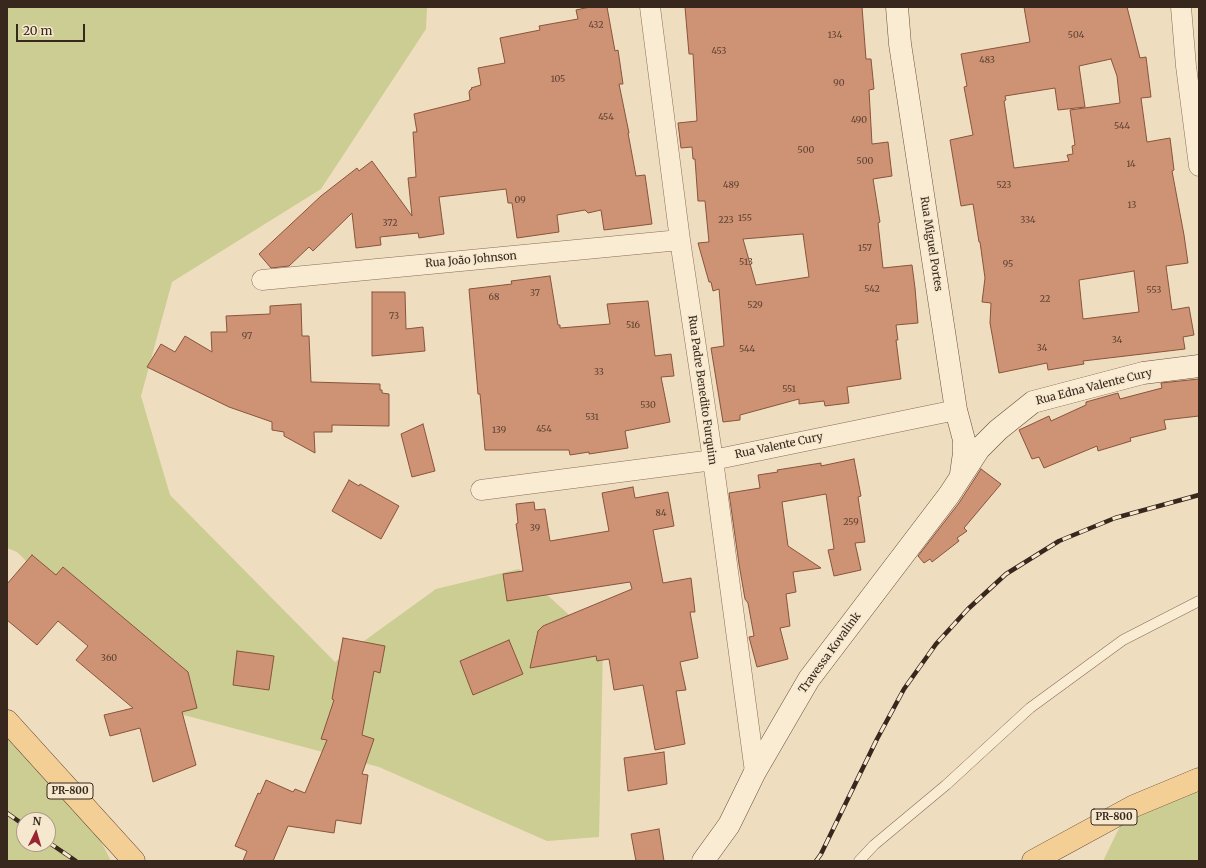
<!DOCTYPE html>
<meta charset="utf-8">
<style>
body{margin:0}
#map{position:relative;width:1206px;height:868px;overflow:hidden;background:#efddbf;font-family:Merriweather,serif}
canvas{display:block}
.frame{position:absolute;inset:0;border:8px solid #37271c;pointer-events:none}
.north{position:absolute;left:16px;top:812px;width:40px;height:40px;box-sizing:border-box;background:#f6e8cf;border:1px solid #aa9b87;border-radius:50%;rotate:5deg;font-size:11px;font-weight:700;line-height:16px;text-align:center;color:#37271c}
.north::after{content:'';display:block;margin:auto;width:14px;height:18px;background:#992530;clip-path:polygon(50% 0,100% 100%,50% 72%,0 100%)}
.scale{position:absolute;left:16px;top:24px;width:69px;height:18px;box-sizing:border-box;border:2px solid #37271c;border-top:0;padding-left:5px;font-size:12px;line-height:14px;white-space:nowrap;color:#37271c;-webkit-text-stroke:3px #f6e8cf;paint-order:stroke}
</style>
<div id="map">
<canvas width="1206" height="868"></canvas>
<div class="frame"></div>
<div class="north">N</div>
<div class="scale">20 m</div>
</div>
<script>
const context = document.querySelector('canvas').getContext('2d');
context.lineJoin = 'round';
function fillPath(path, color) {
  context.fillStyle = color;
  context.fill(path, 'evenodd');
}
function poly(rows) {
  const path = new Path2D();
  for (const r of rows) {
    path.moveTo(r[0], r[1]);
    for (let i = 2; i < r.length; i += 2) path.lineTo(r[i], r[i + 1]);
  }
  return path;
}
function trace(path, color, width, dash) {
  context.strokeStyle = color;
  context.lineWidth = width;
  context.lineCap = dash ? 'butt' : 'round';
  context.setLineDash(dash || []);
  context.stroke(path);
}
function drawText(font, color, halo, rows, align = 'center') {
  context.font = font + ' Merriweather,serif';
  context.lineWidth = 3;
  context.setLineDash([]);
  context.textBaseline = 'middle';
  context.strokeStyle = halo;
  context.fillStyle = color;
  for (const [text, x, y, turn = 0] of rows) {
    context.save();
    context.translate(x, y);
    context.rotate((+turn || 0) * Math.PI / 180);
    context.textAlign = isNaN(turn) ? turn : align;
    if (halo) context.strokeText(text, 0, 0);
    context.fillText(text, 0, 0);
    context.restore();
  }
}
const green = poly([
 [7,7,427,7,426,29,321,189,172,282,141,396,170,495,335,662,436,589,519,569,603,646,599,837,547,841,379,767,180,714,17,552,7,548],
 [7,729,74,788,111,861,7,861],
 [24,820,48,820,48,844,24,844],
 [1199,783,1199,861,1103,861,1126,814]
]);
const building = poly([
 [590,7,607,7,615,51,618,50,623,84,619,84,629,133,628,133,636,176,645,175,652,224,604,230,601,210,588,213,585,210,557,215,559,232,517,238,512,203,508,203,506,189,439,197,444,234,419,238,418,233,380,237,381,245,356,248,352,213,313,251,309,247,289,266,271,268,259,254,321,196,357,168,359,171,372,161,412,216,408,178,416,177,413,132,417,132,414,114,470,100,469,92,470,90,472,89,471,88,481,85,478,68,505,63,500,38,540,30,539,26,578,19,576,10,590,7],
 [685,7,862,7,866,59,871,59,874,89,869,90,872,144,888,142,892,176,873,179,880,222,878,223,883,268,912,265,915,288,918,323,896,325,898,340,896,340,901,379,847,387,849,403,825,406,824,401,799,404,799,399,740,415,740,420,723,422,711,348,724,346,719,289,713,291,711,282,709,282,698,243,709,242,705,201,698,201,695,159,693,159,692,147,681,148,678,123,697,121,693,54,689,54,685,7],
 [803,234,809,277,756,285,743,239,803,234],
 [1024,7,1127,7,1140,58,1146,57,1151,97,1141,98,1147,142,1170,138,1174,170,1172,171,1184,235,1188,263,1166,266,1172,310,1189,307,1194,335,1183,337,1185,349,1083,361,1084,364,1048,370,1047,363,999,373,990,323,991,303,982,302,985,278,980,242,979,242,973,204,961,206,950,140,973,135,964,87,967,86,961,54,1030,42,1024,7],
 [1111,59,1117,76,1120,103,1070,110,1075,145,1072,146,1073,154,1067,155,1069,161,1014,168,1004,101,1006,100,1005,96,1055,88,1058,110,1085,107,1079,66,1111,59],
 [1134,271,1139,312,1083,319,1079,280,1134,271],
 [550,276,558,325,560,325,560,328,610,324,607,304,648,301,655,356,671,354,674,376,661,377,670,422,625,431,628,448,589,454,589,452,570,455,569,450,485,450,480,394,478,394,469,289,512,284,511,281,550,276],
 [372,292,405,292,406,329,423,327,425,351,372,356,372,292],
 [301,304,302,336,309,336,311,382,380,384,380,390,382,390,382,393,389,394,389,426,332,425,332,432,314,432,315,453,284,436,284,432,272,430,272,422,229,407,147,367,161,344,175,352,185,336,212,352,211,332,227,332,226,316,270,314,270,306,301,304],
 [1199,379,1199,416,1164,420,1166,429,1130,438,1131,441,1098,451,1097,446,1044,468,1039,457,1032,459,1019,430,1049,416,1051,421,1086,405,1086,402,1118,393,1120,399,1162,388,1161,383,1199,379],
 [423,424,435,471,412,477,401,434,423,424],
 [854,459,861,496,858,497,865,542,855,543,861,570,834,576,828,550,834,549,826,494,782,502,788,546,821,568,793,572,796,592,786,594,790,626,780,628,788,659,757,667,749,637,754,636,748,603,745,599,739,564,729,493,760,488,758,475,778,472,777,470,821,463,821,466,854,459],
 [981,469,1001,484,964,528,967,531,957,538,959,541,932,562,930,559,924,563,918,556,959,503,981,469],
 [349,480,359,486,360,484,399,506,381,539,332,511,349,480],
 [633,487,635,498,668,492,674,526,653,530,663,583,691,578,695,612,690,612,698,658,680,662,686,690,676,691,685,744,655,750,643,685,614,690,609,659,597,661,596,656,530,668,538,631,543,626,632,589,630,582,507,601,503,574,523,571,516,524,518,523,516,504,534,502,535,510,545,509,550,541,609,531,602,493,633,487],
 [32,555,56,575,63,567,188,672,197,708,182,712,196,765,153,782,140,728,110,736,104,715,133,708,76,660,88,646,58,621,37,645,7,620,7,584,32,555],
 [343,638,385,646,380,673,374,671,362,735,374,739,362,774,368,775,361,824,336,820,334,833,288,826,273,861,243,861,247,851,235,846,258,793,260,794,266,780,293,792,295,789,305,793,327,740,321,739,334,700,332,699,343,638],
 [509,640,523,674,473,695,460,661,509,640],
 [237,651,274,656,269,690,233,685,237,651],
 [664,752,667,784,628,791,624,758,664,752],
 [659,829,664,861,636,861,631,834,659,829]
]);
const lane = poly([
 [859,861,874,845,946,785,1030,708,1123,640,1199,601]
]);
const street = poly([
 [650,7,680,240,713,460,755,772],
 [1181,7,1186,66,1199,166],
 [262,280,680,240],
 [481,490,713,460,956,410]
]);
const secondary = poly([
 [897,7,900,44,956,410,964,440,964,453,961,474],
 [703,861,729,825,755,772,809,679,949,495,979,449,998,430,1033,402,1143,373,1199,366]
]);
const primary = poly([
 [7,721,134,861],
 [1033,861,1134,806,1199,779]
]);
const rail = poly([
 [7,813,24,825],
 [48,842,76,861],
 [816,861,821,854,877,739,904,689,936,644,968,609,1006,574,1059,541,1115,518,1199,495]
]);
const numberNames = [
 ["432",596,25],
 ["134",835,35],
 ["504",1076,35],
 ["453",719,51],
 ["483",987,60],
 ["105",558,79],
 ["90",839,83],
 ["454",606,117],
 ["490",859,120],
 ["544",1122,126],
 ["500",806,150],
 ["500",865,161],
 ["14",1131,164],
 ["489",731,185],
 ["523",1004,185],
 ["09",520,200],
 ["13",1132,205],
 ["155",745,218],
 ["223",726,220],
 ["334",1028,220],
 ["372",390,223],
 ["157",865,248],
 ["513",746,262],
 ["95",1008,264],
 ["542",872,289],
 ["553",1154,290],
 ["37",535,293],
 ["68",494,297],
 ["22",1045,299],
 ["529",755,305],
 ["73",394,316],
 ["516",633,325],
 ["97",247,336],
 ["34",1117,340],
 ["34",1042,348],
 ["544",747,349],
 ["33",599,372],
 ["551",789,389],
 ["530",648,405],
 ["531",592,417],
 ["454",544,429],
 ["139",499,430],
 ["84",661,513],
 ["259",851,522],
 ["39",535,528],
 ["360",109,658]
];
const shields = [
 [70,791,46],
 [1114,817,46]
];
const shieldNames = [
 ["PR-800",70,791],
 ["PR-800",1114,817]
];
const streetNames = [
 ["Rua Miguel Portes",931,244,81],
 ["Rua João Johnson",471,260,-5],
 ["Rua Edna Valente Cury",1094,387,-14],
 ["Rua Padre Benedito Furquim",702,390,82],
 ["Rua Valente Cury",779,446,-12],
 ["Travessa Kovalink",830,653,-54]
];
fillPath(green, '#cbcd93');
fillPath(building, '#ce9274');
trace(building, '#88543c', 1);
trace(lane, '#886d57', 11);
trace(street, '#886d57', 21);
trace(secondary, '#6a4e3a', 23);
trace(primary, '#563c2c', 23);
trace(lane, '#faebd3', 10);
trace(street, '#faebd3', 20);
trace(secondary, '#faebd3', 22);
trace(primary, '#f4cf95', 22);
trace(rail, '#37271c', 4.5);
trace(rail, '#f6e8cf', 3, [9]);
drawText('9px', '#5d4232', null, numberNames);
for (const [x, y, w] of shields) {
  const box = new Path2D();
  box.roundRect(x - w / 2, y - 8, w, 16, 3);
  context.fillStyle = '#f6e8cf';
  context.fill(box);
  trace(box, '#37271c', 1);
}
drawText('bold 10px', '#37271c', null, shieldNames);
drawText('11px', '#37271c', '#f6e8cf', streetNames);
</script>
